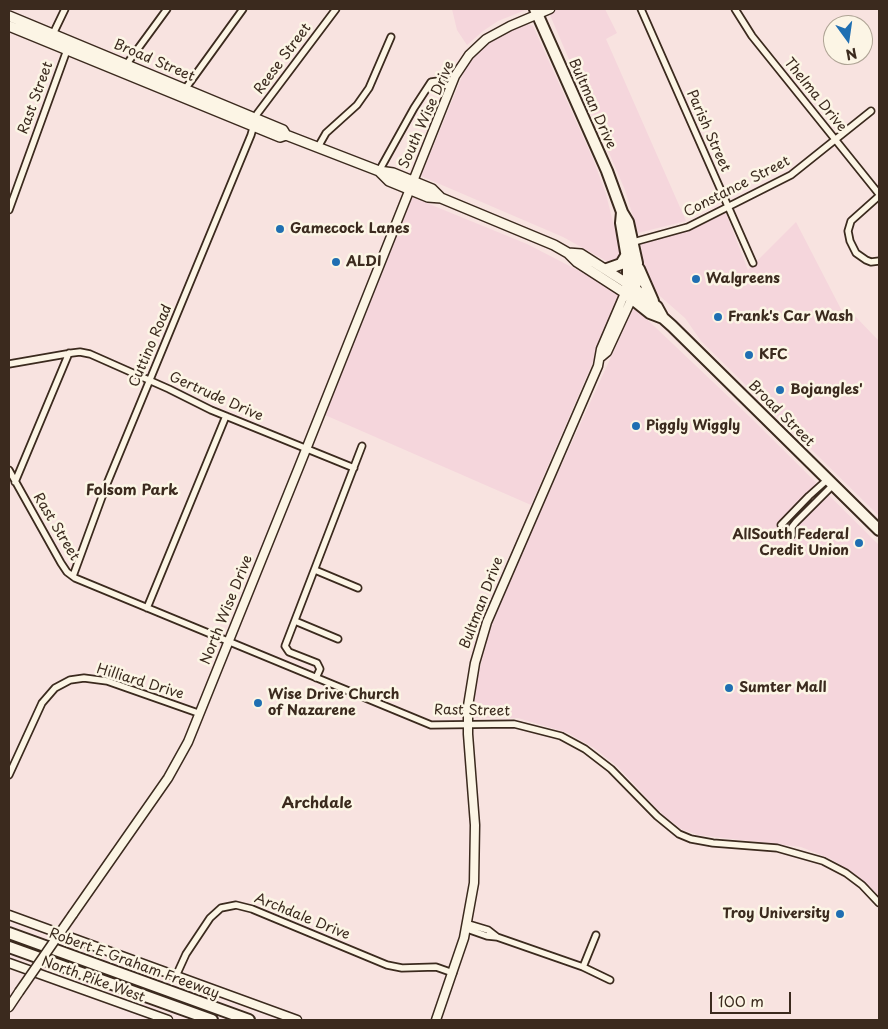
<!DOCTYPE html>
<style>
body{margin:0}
#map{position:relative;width:888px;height:1029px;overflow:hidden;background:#f8e3e0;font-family:"Playpen Sans",sans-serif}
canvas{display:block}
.frame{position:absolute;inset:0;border:10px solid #3b2a1e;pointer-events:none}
.north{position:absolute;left:823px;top:15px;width:50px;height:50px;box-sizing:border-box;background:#fcf5e5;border:1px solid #afa495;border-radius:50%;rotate:166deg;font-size:14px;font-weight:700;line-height:20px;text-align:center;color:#3b2a1e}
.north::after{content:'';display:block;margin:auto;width:18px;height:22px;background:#1f6fb2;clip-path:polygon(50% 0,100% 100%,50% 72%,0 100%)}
.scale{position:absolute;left:710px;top:992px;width:81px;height:22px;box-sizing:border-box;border:2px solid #3b2a1e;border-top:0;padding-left:6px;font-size:15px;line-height:18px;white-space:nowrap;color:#3b2a1e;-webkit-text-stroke:4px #fcf5e5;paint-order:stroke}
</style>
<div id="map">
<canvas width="888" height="1029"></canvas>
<div class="frame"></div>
<div class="north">N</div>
<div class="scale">100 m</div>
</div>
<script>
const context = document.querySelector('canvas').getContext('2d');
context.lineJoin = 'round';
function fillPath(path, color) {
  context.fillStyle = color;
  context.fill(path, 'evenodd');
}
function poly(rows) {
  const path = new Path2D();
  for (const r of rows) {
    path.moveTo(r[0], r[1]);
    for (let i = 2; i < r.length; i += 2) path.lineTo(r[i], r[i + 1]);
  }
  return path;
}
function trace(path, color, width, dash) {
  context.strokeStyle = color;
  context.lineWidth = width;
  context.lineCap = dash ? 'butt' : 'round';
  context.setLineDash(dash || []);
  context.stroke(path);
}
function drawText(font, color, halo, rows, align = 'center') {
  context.font = font + ' "Playpen Sans",sans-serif';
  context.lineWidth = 5;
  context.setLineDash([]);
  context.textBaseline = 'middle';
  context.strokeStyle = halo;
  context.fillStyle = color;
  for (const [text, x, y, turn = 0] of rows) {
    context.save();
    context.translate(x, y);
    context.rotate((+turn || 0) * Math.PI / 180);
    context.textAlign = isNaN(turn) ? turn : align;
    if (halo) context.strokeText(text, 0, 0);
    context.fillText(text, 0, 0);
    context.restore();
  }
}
const built = poly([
 [452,9,525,9,523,11,498,21,483,31,467,45,457,30],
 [557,9,605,9,617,33,606,39,686,221,638,233,625,190,550,15,553,10],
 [527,24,533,26,593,159,606,194,621,254,613,262,608,262,563,237,421,176,466,67,479,51,499,35],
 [412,197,527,244,591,277,621,297,531,505,325,415],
 [725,211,748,270,796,222,844,315,852,313,879,341,879,516,701,341,685,318,653,290,645,276,641,244,689,230],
 [634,307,751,418,879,545,879,896,856,875,831,859,801,847,698,835,681,829,662,814,618,767,594,748,568,733,518,718,474,718,472,700,490,628,544,503]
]);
const street = poly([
 [641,9,753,263],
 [735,9,752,36,879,194],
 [53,34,65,9],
 [126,65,167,9],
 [183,92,243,9],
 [318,147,326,133,357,105,369,88,391,37],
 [379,171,414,108,431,82,438,81,450,87],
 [879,196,851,221,848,231,850,241,856,253,866,260,871,262,879,261],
 [9,210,67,50],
 [630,243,688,227,791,175,871,111],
 [9,364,72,353,80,352,90,354,169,389,211,410,354,468],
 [9,470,61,563,67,572,75,578,431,725,514,724,561,736,585,749,611,769,657,816,679,834,691,839,713,843,777,848,823,861,846,873,862,885,879,903],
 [15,482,69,353],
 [781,525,809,496,828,479],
 [792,535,792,527,796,522,833,485],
 [315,570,358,588],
 [73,576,106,486,251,135,257,114,336,9],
 [147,608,226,416],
 [295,621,338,639],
 [316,678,320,669,317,663,289,652,285,646,362,446],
 [9,775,42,703,55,688,70,680,84,678,107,681,198,713],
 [467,929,487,936,497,937,488,930,468,924],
 [497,937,583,967,610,980],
 [583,967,596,935],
 [176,976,186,954,210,918,221,908,236,905,252,909,387,965,402,968,436,967,453,973]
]);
const secondary = poly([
 [601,357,607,352,632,298],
 [73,914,168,778,188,742,299,467,455,76,469,55,486,39,510,26,550,9],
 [9,915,297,1020],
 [9,963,168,1020],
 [9,1007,19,992],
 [436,1020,464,938,474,883,475,825,468,734,468,706,475,663,487,622,598,366,601,349,625,293]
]);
const primary = poly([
 [9,16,283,130,286,135,379,171,393,173,432,189,441,198],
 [9,26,280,137,286,135],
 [379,171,389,181,428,197,441,198,554,245,568,253,577,262,625,293],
 [568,253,581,254,628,284]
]);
const highway = poly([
 [535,9,607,171,622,212,628,222,637,263,636,283,632,298],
 [622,212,621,223,628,264,628,284,625,293,650,313,663,318,672,326,879,530],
 [607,269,621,264,627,254],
 [639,269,653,301],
 [631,286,657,307,663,318],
 [9,933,249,1020],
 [9,947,212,1020]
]);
const secondaryBridge = poly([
 [19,992,73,914]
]);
const markers = [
 [280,229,5,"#1f6fb2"],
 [336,262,5,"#1f6fb2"],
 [696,279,5,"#1f6fb2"],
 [718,317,5,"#1f6fb2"],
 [749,355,5,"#1f6fb2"],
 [780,390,5,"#1f6fb2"],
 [636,426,5,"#1f6fb2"],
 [859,543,5,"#1f6fb2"],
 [729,688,5,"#1f6fb2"],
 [258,703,5,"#1f6fb2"],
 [840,914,5,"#1f6fb2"]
];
const streetNames = [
 ["Reese Street",283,59,-53],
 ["Broad Street",154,61,23],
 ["Thelma Drive",815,95,51],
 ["Rast Street",36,98,-70],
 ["Bultman Drive",592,104,66],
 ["South Wise Drive",427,115,-66],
 ["Parish Street",708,131,66],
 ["Constance Street",737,187,-27],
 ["Cuttino Road",151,346,-67],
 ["Gertrude Drive",216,397,24],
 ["Broad Street",781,414,45],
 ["Rast Street",56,527,59],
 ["Bultman Drive",482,603,-69],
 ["North Wise Drive",227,610,-68],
 ["Hilliard Drive",140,682,17],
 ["Rast Street",472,711,1],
 ["Archdale Drive",302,917,22],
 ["Robert E Graham Freeway",134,964,20],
 ["North Pike West",93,980,20]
];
const poiNames = [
 ["Gamecock Lanes",290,229],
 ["ALDI",346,262],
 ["Walgreens",706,279],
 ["Frank's Car Wash",728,317],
 ["KFC",759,355],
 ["Bojangles'",790,390],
 ["Piggly Wiggly",646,426],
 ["AllSouth Federal",849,535,"right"],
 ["Credit Union",849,551,"right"],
 ["Sumter Mall",739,688],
 ["Wise Drive Church",268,695],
 ["of Nazarene",268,711],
 ["Troy University",830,914,"right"]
];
const neighbourhoodNames = [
 ["Folsom Park",132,491],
 ["Archdale",317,804]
];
fillPath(built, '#f5d6dc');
trace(street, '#3b2a1e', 9);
trace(secondary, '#3b2a1e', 11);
trace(primary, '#3b2a1e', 12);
trace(highway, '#3b2a1e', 14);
trace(street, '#fcf5e5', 5.5);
trace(secondary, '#fcf5e5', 8);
trace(primary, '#fcf5e5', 9);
trace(highway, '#fcf5e5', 10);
trace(secondaryBridge, '#3b2a1e', 11, []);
trace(secondaryBridge, '#fcf5e5', 8);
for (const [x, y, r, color] of markers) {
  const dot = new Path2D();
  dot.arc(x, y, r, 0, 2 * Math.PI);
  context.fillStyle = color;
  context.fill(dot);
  trace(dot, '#fcf5e5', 2);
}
drawText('14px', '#3b2a1e', '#fcf5e5', streetNames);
drawText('bold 14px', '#3b2a1e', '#fcf5e5', poiNames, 'left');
drawText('bold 15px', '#3b2a1e', '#fcf5e5', neighbourhoodNames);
</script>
